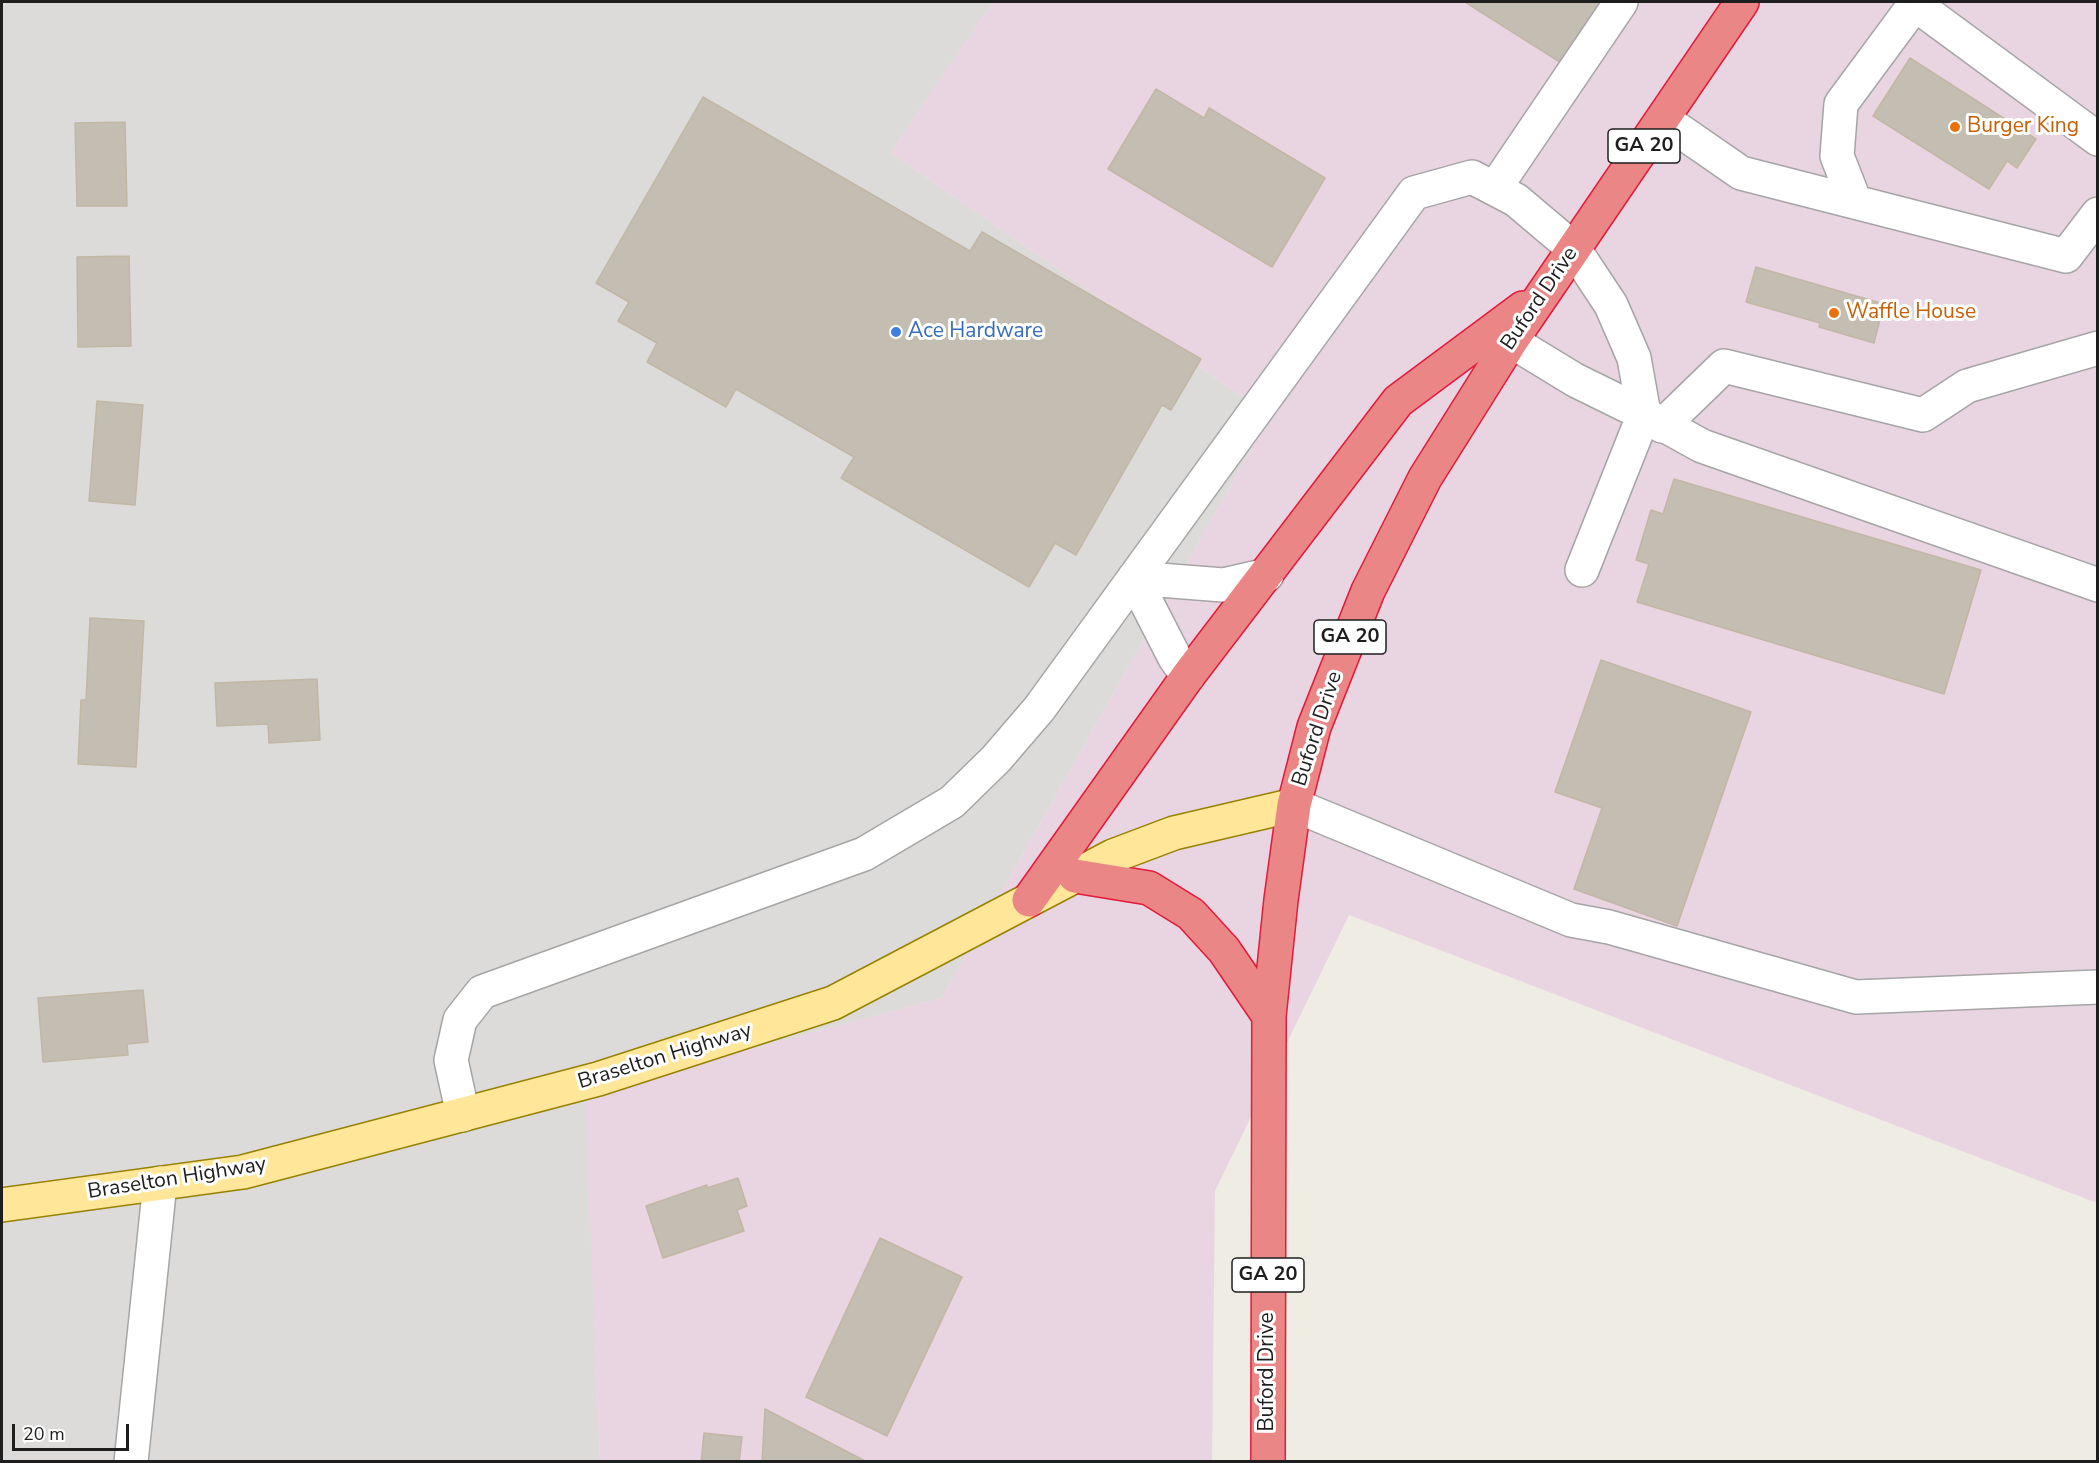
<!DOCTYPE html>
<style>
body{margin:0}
#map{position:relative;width:2099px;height:1463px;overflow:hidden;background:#efede3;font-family:"Nunito Sans",sans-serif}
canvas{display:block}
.frame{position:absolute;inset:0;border:3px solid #1e1e1e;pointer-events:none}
.scale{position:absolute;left:12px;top:1424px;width:117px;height:27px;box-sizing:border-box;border:3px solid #1e1e1e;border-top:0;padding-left:8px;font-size:18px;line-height:21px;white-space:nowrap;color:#1e1e1e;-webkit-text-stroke:4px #fff;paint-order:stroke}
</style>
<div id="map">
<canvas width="2099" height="1463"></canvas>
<div class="frame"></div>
<div class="scale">20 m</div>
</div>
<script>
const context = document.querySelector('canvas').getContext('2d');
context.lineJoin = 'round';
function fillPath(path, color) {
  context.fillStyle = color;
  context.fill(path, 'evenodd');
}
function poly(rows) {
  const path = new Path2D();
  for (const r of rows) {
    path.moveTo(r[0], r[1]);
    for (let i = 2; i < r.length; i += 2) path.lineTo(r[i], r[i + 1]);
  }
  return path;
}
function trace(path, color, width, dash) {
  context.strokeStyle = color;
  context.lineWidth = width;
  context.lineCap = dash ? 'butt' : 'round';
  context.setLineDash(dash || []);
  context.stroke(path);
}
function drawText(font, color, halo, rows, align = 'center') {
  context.font = font + ' "Nunito Sans",sans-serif';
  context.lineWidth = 6;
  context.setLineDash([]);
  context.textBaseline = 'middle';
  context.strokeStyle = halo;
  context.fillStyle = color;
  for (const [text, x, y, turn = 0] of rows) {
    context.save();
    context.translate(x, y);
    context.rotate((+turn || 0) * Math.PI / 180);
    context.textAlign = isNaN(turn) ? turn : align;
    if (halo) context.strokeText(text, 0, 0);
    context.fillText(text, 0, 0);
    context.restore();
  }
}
const residential = poly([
 [2,2,993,2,891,153,1270,416,942,998,586,1093,600,1461,2,1462]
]);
const industrial = poly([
 [993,2,2097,2,2097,1203,1349,915,1215,1191,1212,1461,600,1461,585,1093,942,998,1270,416,891,153]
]);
const building = poly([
 [1465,2,1598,2,1601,4,1563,64,1465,2],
 [1910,58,2036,139,2017,168,2007,161,1989,189,1873,116,1910,58],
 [1156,89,1204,118,1209,108,1325,178,1272,267,1108,169,1156,89],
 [703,97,970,251,982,232,1201,359,1171,410,1162,405,1076,555,1055,543,1029,587,841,478,854,457,736,389,726,407,647,362,657,343,618,321,629,302,596,283,703,97],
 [125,122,127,206,77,206,75,123,125,122],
 [129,256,131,346,78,347,77,257,129,256],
 [1756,267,1884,304,1874,343,1819,327,1820,323,1746,302,1756,267],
 [97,401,143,405,135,505,89,501,97,401],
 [1674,479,1981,570,1944,694,1637,602,1649,564,1636,560,1651,510,1663,514,1674,479],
 [90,618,144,621,136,767,78,764,81,700,86,700,90,618],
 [1601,660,1751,712,1677,926,1574,889,1602,808,1555,792,1601,660],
 [317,679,320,740,269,743,268,724,217,726,215,683,317,679],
 [143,990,148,1042,127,1044,128,1055,43,1062,38,998,143,990],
 [738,1178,747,1206,737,1210,744,1231,663,1258,646,1206,707,1185,707,1188,738,1178],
 [880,1238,962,1277,887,1436,806,1397,880,1238],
 [765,1409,867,1462,762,1462,765,1409],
 [704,1433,742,1437,739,1462,701,1462,704,1433]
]);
const minor = poly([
 [1912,2,2098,139],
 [1663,119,1741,173,2066,256,2098,214],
 [1495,188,1621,2],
 [1855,202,1837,156,1841,104,1915,4],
 [1662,426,1724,366,1923,415,1967,386,2098,348],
 [1582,570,1644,414,1702,446,2098,585],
 [1188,676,1175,658,1134,578,1223,585,1267,575],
 [1294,805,1571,920,1609,927,1856,997,2098,987],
 [463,1115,451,1060,460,1020,482,992,864,854,952,802,996,759,1039,709,1414,193,1472,177,1516,200,1574,249,1611,305,1634,358,1644,414,1575,380,1511,341],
 [131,1462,160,1183]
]);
const major = poly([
 [2,1205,243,1172,598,1079,833,1003,1113,856,1174,833,1294,805]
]);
const highway = poly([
 [1075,876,1149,888,1191,914,1224,950,1269,1016],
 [1029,900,1188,676,1398,401,1523,308],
 [1268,1462,1269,1016,1281,900,1294,805,1314,727,1368,591,1425,478,1511,341,1742,2]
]);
const markers = [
 [1955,127,6,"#e8710a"],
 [1834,313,6,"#e8710a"],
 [896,332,6,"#3f7fe0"]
];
const shields = [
 [1644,146,72],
 [1350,637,72],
 [1268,1275,72]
];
const shieldNames = [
 ["GA 20",1644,146],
 ["GA 20",1350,637],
 ["GA 20",1268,1275]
];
const foodNames = [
 ["Burger King",1967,127],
 ["Waffle House",1846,313]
];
const streetNames = [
 ["Buford Drive",1540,299,-56],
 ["Buford Drive",1318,729,-72],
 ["Braselton Highway",665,1057,-17],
 ["Braselton Highway",177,1179,-9],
 ["Buford Drive",1268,1372,-90]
];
const shopNames = [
 ["Ace Hardware",908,332]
];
fillPath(residential, '#dcdbda');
fillPath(industrial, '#e9d4e1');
fillPath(building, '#c4bdb2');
trace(building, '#c2b7a4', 1.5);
trace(minor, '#a5a5a5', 36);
trace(major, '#978100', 36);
trace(highway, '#e31a3a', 36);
trace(minor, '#fff', 33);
trace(major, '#ffe698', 33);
trace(highway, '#eb8686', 33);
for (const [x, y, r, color] of markers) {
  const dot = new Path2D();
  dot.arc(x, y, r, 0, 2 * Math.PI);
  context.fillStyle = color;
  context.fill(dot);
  trace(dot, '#fff', 2);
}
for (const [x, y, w] of shields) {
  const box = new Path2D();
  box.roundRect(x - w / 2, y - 17, w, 34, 4.5);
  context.fillStyle = '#fff';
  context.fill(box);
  trace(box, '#1e1e1e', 1.5);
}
drawText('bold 20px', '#1e1e1e', null, shieldNames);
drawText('21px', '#c56008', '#fff', foodNames, 'left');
drawText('21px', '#1e1e1e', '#fff', streetNames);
drawText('21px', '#366cbe', '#fff', shopNames, 'left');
</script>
